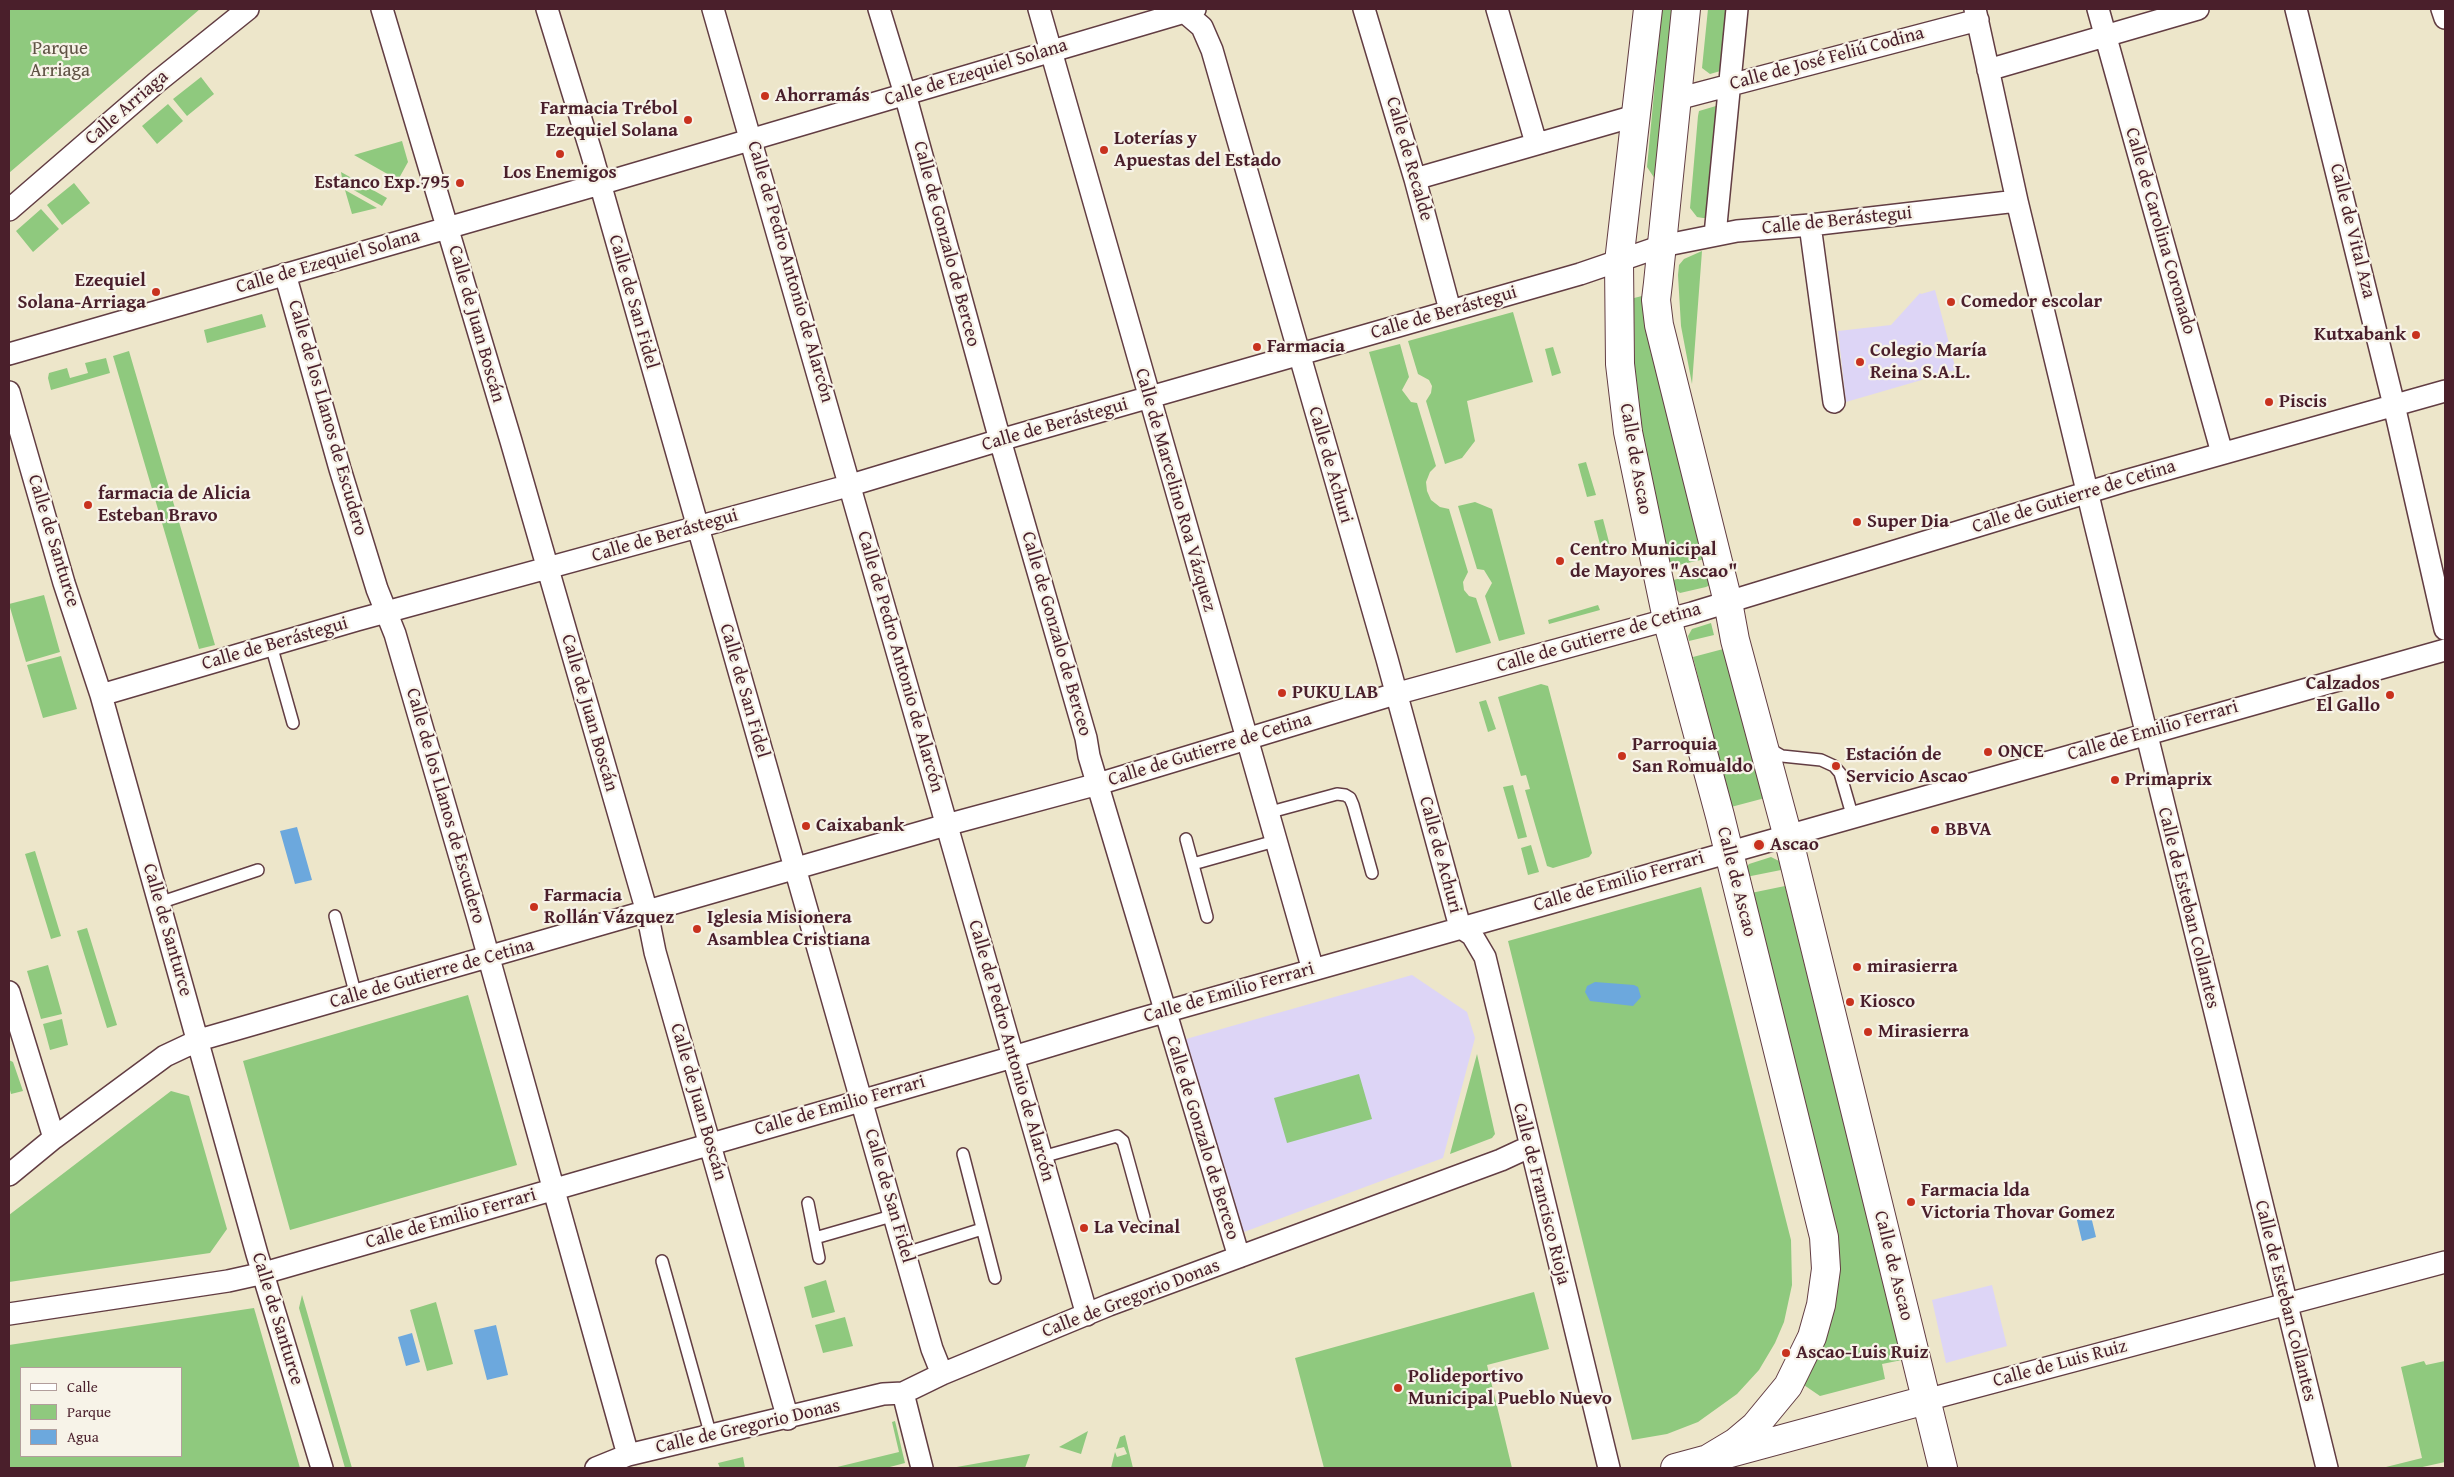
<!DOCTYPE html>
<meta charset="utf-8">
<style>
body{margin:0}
#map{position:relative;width:2454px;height:1477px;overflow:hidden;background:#ede6ca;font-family:"Gentium Book Plus",serif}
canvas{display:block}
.frame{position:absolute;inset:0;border:10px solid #4a1f2b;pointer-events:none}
.legend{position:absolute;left:20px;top:1367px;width:162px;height:90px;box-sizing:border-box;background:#f7f3e8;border:1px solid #b29e9c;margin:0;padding:6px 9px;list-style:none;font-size:15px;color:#4a1f2b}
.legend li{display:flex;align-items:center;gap:10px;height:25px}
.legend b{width:25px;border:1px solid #b29e9c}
</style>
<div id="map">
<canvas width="2454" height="1477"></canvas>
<div class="frame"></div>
<ul class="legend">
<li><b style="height:6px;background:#fff"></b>Calle</li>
<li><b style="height:14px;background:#8fc97e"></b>Parque</li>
<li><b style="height:14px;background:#6ca8dd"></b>Agua</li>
</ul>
</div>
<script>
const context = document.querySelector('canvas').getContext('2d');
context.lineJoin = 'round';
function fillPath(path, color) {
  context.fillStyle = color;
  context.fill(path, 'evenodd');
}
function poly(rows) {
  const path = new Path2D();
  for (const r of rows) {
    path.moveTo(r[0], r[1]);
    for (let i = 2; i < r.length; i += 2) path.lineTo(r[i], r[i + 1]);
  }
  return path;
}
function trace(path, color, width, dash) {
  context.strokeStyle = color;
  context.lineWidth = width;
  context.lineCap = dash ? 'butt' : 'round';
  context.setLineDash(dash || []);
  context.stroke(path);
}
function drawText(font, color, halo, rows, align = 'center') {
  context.font = font + ' "Gentium Book Plus",serif';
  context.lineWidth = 4.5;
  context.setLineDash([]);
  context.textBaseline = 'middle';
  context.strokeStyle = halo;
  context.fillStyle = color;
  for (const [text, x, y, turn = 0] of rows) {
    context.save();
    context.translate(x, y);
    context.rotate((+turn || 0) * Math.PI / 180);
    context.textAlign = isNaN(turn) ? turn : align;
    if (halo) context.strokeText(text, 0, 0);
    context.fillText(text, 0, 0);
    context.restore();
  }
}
const built = poly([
 [1935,290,1956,370,1846,402,1838,331,1891,325,1920,293,1921,294],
 [1412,975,1467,1012,1475,1038,1443,1158,1244,1232,1186,1039],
 [1992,1285,2007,1346,1946,1363,1932,1300]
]);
const green = poly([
 [9,9,200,9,9,173],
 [1662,9,1673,9,1655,179,1647,167],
 [1708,9,1729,9,1724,70,1710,74,1702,68],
 [201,77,214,94,187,116,173,99],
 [168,104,183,121,157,144,142,126],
 [1716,106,1707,218,1703,218,1697,217,1690,208,1698,116,1699,111],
 [402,141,408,162,398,180,354,155],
 [341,172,387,198,382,206,343,184],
 [74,183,90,203,62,225,47,205],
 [345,190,377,208,352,214],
 [41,209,59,229,33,252,16,231],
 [1702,251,1692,384,1681,326,1678,275,1679,265,1684,259],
 [1646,295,1705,559,1670,567,1647,467,1635,384,1634,298],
 [1513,312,1533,382,1467,401,1475,441,1462,458,1445,464,1426,401,1431,393,1432,386,1429,380,1418,374,1408,341],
 [262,314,266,327,207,343,204,330],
 [1400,344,1409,377,1402,390,1411,402,1417,403,1436,466,1430,472,1426,482,1427,491,1431,500,1440,507,1449,509,1468,572,1463,582,1464,590,1469,596,1476,598,1491,643,1456,653,1369,352],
 [1553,347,1561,373,1552,376,1545,349],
 [129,351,215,645,199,649,113,356],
 [106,358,110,373,51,390,48,378,49,373,67,368,70,378,88,373,85,363],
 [1586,462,1596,495,1587,497,1578,464],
 [1475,502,1492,509,1525,634,1499,641,1485,596,1492,583,1484,570,1477,569,1458,506],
 [1603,519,1610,546,1601,548,1594,521],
 [1709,572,1710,585,1706,587,1680,593,1674,588,1673,580],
 [44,595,60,652,26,662,9,604],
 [1598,605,1600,610,1549,624,1548,620],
 [1711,623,1714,635,1689,641,1688,636,1692,629],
 [1727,648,1765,798,1731,807,1693,657],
 [61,656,77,709,43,718,27,665],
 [1541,684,1548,686,1592,853,1589,857,1553,868,1547,866,1525,790,1530,789,1526,775,1521,776,1498,697],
 [1486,700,1496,729,1488,732,1479,702],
 [1513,785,1527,837,1518,839,1503,787],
 [1531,845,1539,872,1528,875,1521,848],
 [35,851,61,936,51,939,25,854],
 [1771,857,1779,861,1781,870,1746,877,1747,867,1749,864],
 [1785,886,1902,1360,1882,1364,1885,1379,1820,1396,1801,1383,1825,1338,1832,1316,1837,1288,1838,1261,1751,893],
 [1701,887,1791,1240,1792,1285,1784,1322,1775,1343,1759,1370,1737,1394,1698,1422,1667,1434,1632,1440,1508,941],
 [87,928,117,1025,107,1028,77,931],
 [48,965,62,1014,41,1019,27,971],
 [468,995,517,1165,290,1230,243,1061],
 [62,1019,68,1045,50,1050,43,1024],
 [1477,1054,1495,1134,1492,1138,1450,1154],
 [9,1060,13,1062,23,1091,11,1094,9,1086],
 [1359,1074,1372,1119,1287,1143,1274,1098],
 [171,1091,189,1096,227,1229,210,1253,9,1282,9,1215],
 [826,1280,835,1312,812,1318,804,1287],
 [1534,1292,1549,1349,1487,1365,1512,1468,1324,1468,1295,1358],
 [302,1295,352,1468,345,1468,299,1308],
 [436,1302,453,1364,427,1371,410,1310],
 [254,1308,300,1468,9,1468,9,1345],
 [21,1368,181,1368,181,1456,21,1456],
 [845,1317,853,1346,823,1353,815,1325],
 [2424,1361,2426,1365,2445,1361,2445,1462,2418,1468,2382,1468,2422,1458,2401,1367],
 [895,1421,905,1463,886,1468,833,1468,899,1452,892,1422],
 [1088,1431,1081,1454,1059,1447],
 [1125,1435,1133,1468,1111,1468,1115,1452,1117,1457,1127,1454,1124,1447,1116,1449,1120,1437],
 [1030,1454,1025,1468,951,1468],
 [743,1457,745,1468,720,1468,718,1463]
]);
const water = poly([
 [297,827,312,880,295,884,280,831],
 [1595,982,1634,985,1638,987,1641,997,1633,1006,1590,1001,1585,992,1587,986],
 [2089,1208,2096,1237,2082,1241,2075,1212],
 [496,1325,508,1375,487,1380,474,1330],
 [412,1333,420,1362,406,1366,398,1337]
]);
const service = poly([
 [271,645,293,723],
 [1768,748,1782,756,1821,760,1834,766,1840,773,1853,818],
 [1267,813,1337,794,1345,795,1350,798,1353,805,1372,873],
 [1186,839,1207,917],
 [1193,864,1275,841],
 [159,903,258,870],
 [335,916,356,996],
 [963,1154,995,1278],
 [1042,1157,1117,1136,1123,1141,1144,1217],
 [808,1203,819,1258],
 [815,1238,895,1215],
 [906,1253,982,1229],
 [662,1261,711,1436]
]);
const minor = poly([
 [382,9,511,441,647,912,655,952,788,1419],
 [547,9,592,155,932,1349,942,1374],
 [713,9,1087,1315],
 [879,9,905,94,1000,440,1086,738,1089,756,1239,1257],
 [1039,9,1313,970],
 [1181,9,1202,27,1212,50,1387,659,1460,927],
 [1364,9,1415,179,1450,310],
 [1497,9,1536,143],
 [1975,9,2017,201,2095,524,2327,1468],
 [2098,9,2222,453],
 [2296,9,2394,405,2445,629],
 [2442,9,2445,18],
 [1988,70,2198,9],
 [1677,99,1978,20],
 [1415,179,1638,115],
 [9,210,157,82,248,9],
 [1810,225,1834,402],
 [1715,235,1737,9],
 [285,274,340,469,377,589,395,634,478,919,628,1455],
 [9,354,600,184,1195,9],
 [9,392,64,583,101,695,257,1254,322,1468],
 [101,695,357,620,851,485,1000,440,1580,274,1662,246,1737,231,1810,225,2017,201],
 [1460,927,1472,935,1485,957,1609,1468],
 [9,992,54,1138],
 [9,1175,54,1138,165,1056,199,1040,946,825,1098,784,1395,694,1692,613,2125,481,2445,391],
 [9,1314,228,1281,264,1273,1013,1057,1136,1020,2445,650],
 [903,1393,922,1468],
 [1926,1400,2445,1262],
 [596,1468,628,1455,883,1394,903,1393,942,1374,1109,1305,1501,1160,1529,1147]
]);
const tertiary = poly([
 [1648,9,1619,262,1620,364,1628,432,1667,619,1720,816,1824,1237,1826,1269,1821,1305,1812,1337,1788,1386,1755,1426,1736,1442,1706,1460],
 [1686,9,1658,283,1656,300,1659,325,1728,602,1735,640,1788,837,1943,1468],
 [1675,1468,1926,1400]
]);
const markers = [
 [765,96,5,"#c8321e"],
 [688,120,5,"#c8321e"],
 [1104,150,5,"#c8321e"],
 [560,154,5,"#c8321e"],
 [460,183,5,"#c8321e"],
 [156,292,5,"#c8321e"],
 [1951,302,5,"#c8321e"],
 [2416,335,5,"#c8321e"],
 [1257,347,5,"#c8321e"],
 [1860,362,5,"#c8321e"],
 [2269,402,5,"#c8321e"],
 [88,505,5,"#c8321e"],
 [1857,522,5,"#c8321e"],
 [1560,561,5,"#c8321e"],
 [1282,693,5,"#c8321e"],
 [2390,695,5,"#c8321e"],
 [1988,752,5,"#c8321e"],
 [1622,756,5,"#c8321e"],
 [1836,766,5,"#c8321e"],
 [2115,780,5,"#c8321e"],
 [806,826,5,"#c8321e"],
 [1935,830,5,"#c8321e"],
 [1759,845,6,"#c8321e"],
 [534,907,5,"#c8321e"],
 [697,929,5,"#c8321e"],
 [1857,967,5,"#c8321e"],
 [1850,1002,5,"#c8321e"],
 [1868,1032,5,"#c8321e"],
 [1911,1202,5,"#c8321e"],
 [1084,1228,5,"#c8321e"],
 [1786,1353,5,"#c8321e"],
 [1398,1388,5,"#c8321e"]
];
const parkNames = [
 ["Parque",60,49],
 ["Arriaga",60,71]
];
const streetNames = [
 ["Calle de José Feliú Codina",1827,59,-15],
 ["Calle de Ezequiel Solana",976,73,-17],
 ["Calle Arriaga",127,108,-41],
 ["Calle de Recalde",1409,159,74],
 ["Calle de Berástegui",1837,221,-6],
 ["Calle de Carolina Coronado",2160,231,74],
 ["Calle de Vital Aza",2352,231,76],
 ["Calle de Gonzalo de Berceo",946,244,75],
 ["Calle de Ezequiel Solana",328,262,-16],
 ["Calle de Pedro Antonio de Alarcón",790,272,74],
 ["Calle de San Fidel",633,302,74],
 ["Calle de Berástegui",1444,313,-16],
 ["Calle de Juan Boscán",476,324,74],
 ["Calle de los Llanos de Escudero",327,418,74],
 ["Calle de Berástegui",1055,425,-16],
 ["Calle de Ascao",1635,459,80],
 ["Calle de Achuri",1330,465,74],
 ["Calle de Marcelino Roa Vázquez",1175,490,74],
 ["Calle de Gutierre de Cetina",2074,497,-17],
 ["Calle de Berástegui",665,536,-16],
 ["Calle de Santurce",53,541,73],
 ["Calle de Gonzalo de Berceo",1056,634,74],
 ["Calle de Gutierre de Cetina",1599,638,-16],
 ["Calle de Berástegui",275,644,-16],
 ["Calle de Pedro Antonio de Alarcón",900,662,74],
 ["Calle de San Fidel",744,691,74],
 ["Calle de Juan Boscán",589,713,74],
 ["Calle de Emilio Ferrari",2153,731,-16],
 ["Calle de Gutierre de Cetina",1210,750,-17],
 ["Calle de los Llanos de Escudero",445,806,74],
 ["Calle de Achuri",1440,855,75],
 ["Calle de Emilio Ferrari",1619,882,-16],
 ["Calle de Ascao",1736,882,76],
 ["Calle de Esteban Collantes",2188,908,76],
 ["Calle de Santurce",167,930,74],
 ["Calle de Gutierre de Cetina",432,974,-16],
 ["Calle de Emilio Ferrari",1229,993,-16],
 ["Calle de Pedro Antonio de Alarcón",1011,1051,74],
 ["Calle de Juan Boscán",698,1102,74],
 ["Calle de Emilio Ferrari",840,1106,-16],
 ["Calle de Gonzalo de Berceo",1202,1138,73],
 ["Calle de Francisco Rioja",1541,1194,76],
 ["Calle de San Fidel",889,1196,74],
 ["Calle de Emilio Ferrari",451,1219,-16],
 ["Calle de Ascao",1893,1266,76],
 ["Calle de Gregorio Donas",1131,1299,-21],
 ["Calle de Esteban Collantes",2285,1301,76],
 ["Calle de Santurce",277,1319,73],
 ["Calle de Luis Ruiz",2060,1364,-15],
 ["Calle de Gregorio Donas",748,1427,-13]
];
const poiNames = [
 ["Ahorramás",775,96],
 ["Farmacia Trébol",678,109,"right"],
 ["Ezequiel Solana",678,131,"right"],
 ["Loterías y",1114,139],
 ["Apuestas del Estado",1114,161],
 ["Los Enemigos",560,173,"center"],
 ["Estanco Exp.795",450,183,"right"],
 ["Ezequiel",146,281,"right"],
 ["Solana-Arriaga",146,303,"right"],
 ["Comedor escolar",1961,302],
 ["Kutxabank",2406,335,"right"],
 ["Farmacia",1267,347],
 ["Colegio María",1870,351],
 ["Reina S.A.L.",1870,373],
 ["Piscis",2279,402],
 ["farmacia de Alicia",98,494],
 ["Esteban Bravo",98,516],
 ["Super Dia",1867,522],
 ["Centro Municipal",1570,550],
 ["de Mayores \"Ascao\"",1570,572],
 ["Calzados",2380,684,"right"],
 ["El Gallo",2380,706,"right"],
 ["PUKU LAB",1292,693],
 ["Parroquia",1632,745],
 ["San Romualdo",1632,767],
 ["ONCE",1998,752],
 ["Estación de",1846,755],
 ["Servicio Ascao",1846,777],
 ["Primaprix",2125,780],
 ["Caixabank",816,826],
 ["BBVA",1945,830],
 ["Ascao",1770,845],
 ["Farmacia",544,896],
 ["Rollán Vázquez",544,918],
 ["Iglesia Misionera",707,918],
 ["Asamblea Cristiana",707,940],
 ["mirasierra",1867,967],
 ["Kiosco",1860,1002],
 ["Mirasierra",1878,1032],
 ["Farmacia lda",1921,1191],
 ["Victoria Thovar Gomez",1921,1213],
 ["La Vecinal",1094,1228],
 ["Ascao-Luis Ruiz",1796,1353],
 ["Polideportivo",1408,1377],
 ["Municipal Pueblo Nuevo",1408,1399]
];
fillPath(built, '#ddd5f6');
fillPath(green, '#8fc97e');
fillPath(water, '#6ca8dd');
trace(service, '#623d43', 14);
trace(minor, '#623d43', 24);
trace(tertiary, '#623d43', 30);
trace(service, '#fff', 11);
trace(minor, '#fff', 21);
trace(tertiary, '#fff', 28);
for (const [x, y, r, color] of markers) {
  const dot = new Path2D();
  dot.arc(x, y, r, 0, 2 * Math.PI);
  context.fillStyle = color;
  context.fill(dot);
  trace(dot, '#f7f3e8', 2);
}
drawText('19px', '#5f5244', '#f7f3e8', parkNames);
drawText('19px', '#4a1f2b', '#f7f3e8', streetNames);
drawText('bold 19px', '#4a1f2b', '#f7f3e8', poiNames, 'left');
</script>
